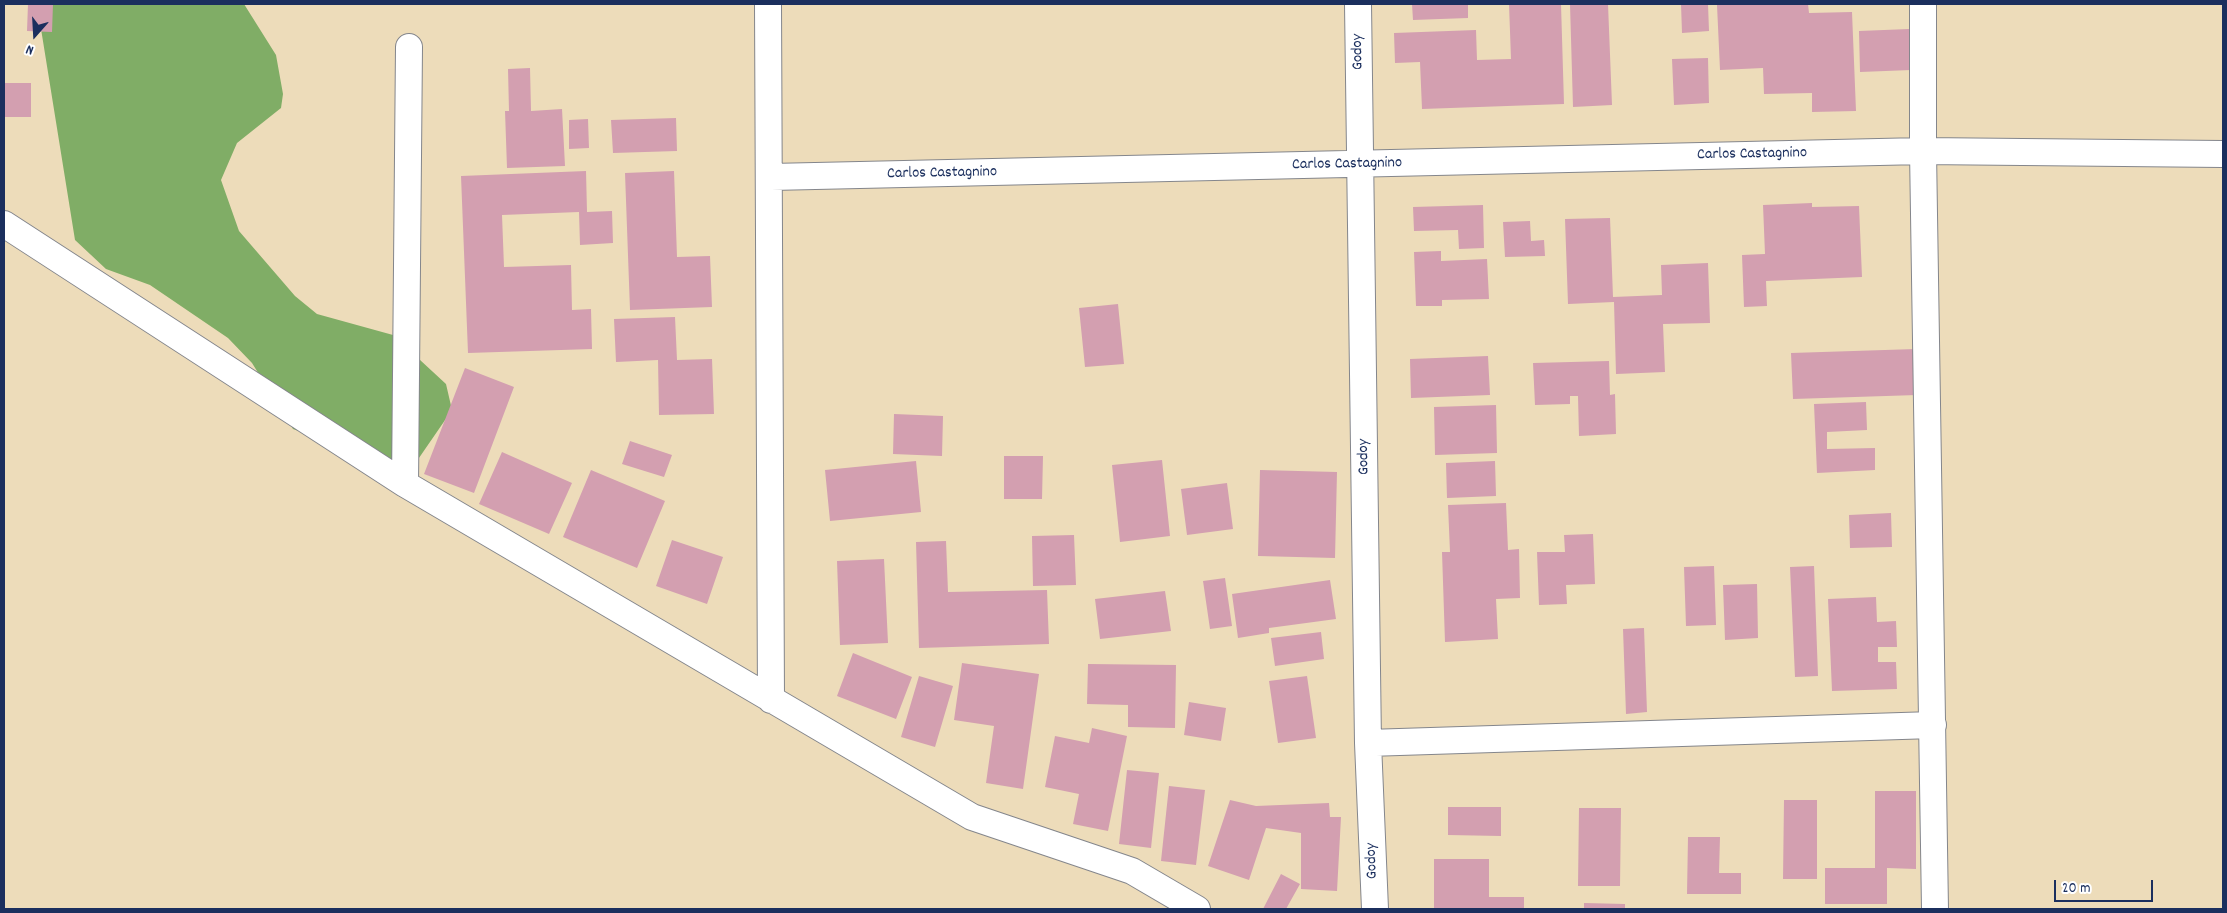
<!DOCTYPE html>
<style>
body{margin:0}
#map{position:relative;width:2227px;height:913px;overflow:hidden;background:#eddcba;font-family:Dekko,sans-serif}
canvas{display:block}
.frame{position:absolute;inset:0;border:5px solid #1b2f5e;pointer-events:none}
.north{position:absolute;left:10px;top:10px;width:50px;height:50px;-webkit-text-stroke:4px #fff;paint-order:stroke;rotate:199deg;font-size:14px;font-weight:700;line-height:20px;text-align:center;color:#1b2f5e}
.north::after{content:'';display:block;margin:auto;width:18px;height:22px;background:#1b2f5e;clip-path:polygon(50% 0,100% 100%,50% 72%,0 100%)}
.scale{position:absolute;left:2054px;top:880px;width:99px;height:22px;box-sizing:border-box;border:2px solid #1b2f5e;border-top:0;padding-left:6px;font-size:15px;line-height:18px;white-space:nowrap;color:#1b2f5e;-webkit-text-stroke:4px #fff;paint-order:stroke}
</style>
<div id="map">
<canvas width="2227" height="913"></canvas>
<div class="frame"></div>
<div class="north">N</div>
<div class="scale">20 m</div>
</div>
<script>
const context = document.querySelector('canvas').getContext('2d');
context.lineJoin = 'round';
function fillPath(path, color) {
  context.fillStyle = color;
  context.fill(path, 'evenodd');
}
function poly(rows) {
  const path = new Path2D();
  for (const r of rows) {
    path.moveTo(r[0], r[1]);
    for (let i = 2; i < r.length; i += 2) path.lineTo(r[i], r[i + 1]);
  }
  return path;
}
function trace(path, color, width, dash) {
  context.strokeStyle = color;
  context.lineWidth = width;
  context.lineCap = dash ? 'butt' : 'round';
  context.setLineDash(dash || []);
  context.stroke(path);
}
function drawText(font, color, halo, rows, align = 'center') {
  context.font = font + ' Dekko,sans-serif';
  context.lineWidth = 4.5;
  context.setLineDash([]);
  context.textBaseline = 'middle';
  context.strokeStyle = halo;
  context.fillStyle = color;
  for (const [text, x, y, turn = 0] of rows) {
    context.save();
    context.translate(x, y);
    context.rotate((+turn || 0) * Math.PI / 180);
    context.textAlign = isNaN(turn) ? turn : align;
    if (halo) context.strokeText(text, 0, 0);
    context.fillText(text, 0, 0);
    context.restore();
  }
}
const forest = poly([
 [37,4,244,4,276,55,283,94,281,108,237,143,221,180,239,231,295,296,317,314,393,335,446,384,452,410,410,471,293,429,252,363,228,338,150,285,106,269,75,240]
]);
const building = poly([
 [28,4,53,4,52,32,27,31],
 [1412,4,1468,4,1468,18,1413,20],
 [1509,4,1561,4,1564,104,1422,109,1420,62,1395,63,1394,33,1476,30,1477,60,1511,59],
 [1570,4,1608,4,1612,105,1573,107],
 [1681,4,1708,4,1709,31,1682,33],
 [1808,4,1809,13,1852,12,1856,111,1812,112,1812,93,1764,94,1763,68,1720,70,1717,5],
 [1909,29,1911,70,1860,72,1859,31],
 [1708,58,1709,103,1674,105,1672,59],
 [530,68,531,111,562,109,565,166,507,168,505,111,509,111,508,69],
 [4,83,31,83,31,117,4,117],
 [676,118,677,151,613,153,611,120],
 [588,119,589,148,569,149,569,120],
 [586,171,587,212,612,211,613,243,580,245,579,212,502,215,504,267,571,265,572,310,591,309,592,349,468,353,461,176],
 [674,171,677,257,710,256,712,307,630,310,625,173],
 [1812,203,1812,207,1859,206,1862,277,1766,281,1767,306,1744,307,1742,255,1765,254,1763,205],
 [1483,205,1484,248,1459,249,1458,230,1414,231,1413,207],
 [1610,218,1613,297,1662,295,1661,265,1708,263,1710,323,1663,324,1665,372,1616,374,1614,302,1568,304,1565,219],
 [1530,221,1531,241,1544,240,1545,256,1505,257,1503,222],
 [1441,251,1441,261,1487,259,1489,299,1442,300,1442,306,1416,306,1414,252],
 [1118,304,1124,364,1085,367,1079,308],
 [675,317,677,360,712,359,714,414,659,415,658,360,616,362,614,319],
 [1916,349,1917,395,1793,399,1791,353],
 [1488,356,1490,395,1411,398,1410,359],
 [1609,361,1610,395,1615,394,1616,434,1579,436,1578,396,1570,396,1570,404,1535,405,1533,363],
 [465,368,514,387,474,493,424,474],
 [1866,402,1867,430,1827,432,1827,449,1875,448,1875,470,1817,473,1814,404],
 [1496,405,1497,453,1435,455,1434,407],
 [894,414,943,416,942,456,893,454],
 [630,441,672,455,664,477,622,464],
 [502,452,572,483,549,534,479,504],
 [1004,456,1043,456,1042,499,1004,499],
 [1162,460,1170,536,1120,542,1112,465],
 [916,461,921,512,830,521,825,470],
 [1495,461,1496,496,1447,498,1446,463],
 [591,470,665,501,637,568,563,537],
 [1260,470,1337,472,1335,558,1258,556],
 [1227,483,1233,529,1187,535,1181,489],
 [1506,503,1508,550,1519,549,1520,598,1496,599,1498,639,1445,642,1442,552,1450,552,1448,505],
 [1891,513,1892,547,1850,548,1849,515],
 [1593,534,1595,584,1566,585,1567,604,1539,605,1537,552,1565,552,1564,535],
 [1074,535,1076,585,1033,586,1032,536],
 [672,540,723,557,707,604,656,586],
 [946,541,948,592,1047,590,1049,644,919,648,916,542],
 [884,559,888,643,840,645,837,561],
 [1714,566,1716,625,1686,626,1684,567],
 [1814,566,1818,676,1795,677,1790,567],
 [1225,578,1232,626,1210,629,1203,581],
 [1330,580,1336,619,1269,628,1269,633,1238,638,1232,594],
 [1757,584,1758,638,1725,640,1723,585],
 [1165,591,1171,631,1100,639,1095,599],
 [1876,597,1877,622,1896,621,1897,647,1878,647,1878,662,1896,662,1897,689,1832,691,1828,599],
 [1644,628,1647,712,1626,714,1623,629],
 [1321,632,1324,659,1275,666,1271,638],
 [853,653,912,677,896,719,837,696],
 [962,663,1039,674,1023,789,986,783,994,726,954,720],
 [1088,664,1176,665,1175,728,1128,727,1128,705,1087,704],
 [919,676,953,686,935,747,901,737],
 [1307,676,1316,738,1278,743,1269,681],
 [1189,702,1226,708,1221,741,1184,735],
 [1092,728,1127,736,1108,831,1073,824,1079,794,1045,787,1055,736,1089,743],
 [1127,770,1159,773,1151,848,1119,844],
 [1169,786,1205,790,1196,865,1161,861],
 [1875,791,1916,791,1916,869,1887,868,1887,904,1825,904,1825,868,1875,868],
 [1230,800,1256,806,1329,803,1330,817,1341,817,1337,891,1301,889,1301,833,1266,828,1249,880,1208,866],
 [1784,800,1817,800,1817,879,1783,879],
 [1448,807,1501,807,1501,836,1448,835],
 [1579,808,1621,808,1620,886,1578,886],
 [1688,837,1720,837,1719,873,1741,873,1741,894,1687,894],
 [1434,859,1489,859,1489,897,1524,897,1524,909,1434,909],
 [1281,874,1300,884,1286,909,1263,909],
 [1584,903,1625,904,1625,909,1584,909]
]);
const street = poly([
 [768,4,771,700],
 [1358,4,1368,743,1375,909],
 [1923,4,1923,151,1935,909],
 [771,177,1923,151,2223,154],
 [4,224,405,484,972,817,1132,871,1197,909],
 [405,484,409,47],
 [1368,743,1933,725]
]);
const streetNames = [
 ["Godoy",1359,52,-91],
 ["Carlos Castagnino",1752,155,-1],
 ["Carlos Castagnino",1347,165,-1],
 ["Carlos Castagnino",942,174,-1],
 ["Godoy",1365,457,-91],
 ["Godoy",1373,861,-92]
];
fillPath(forest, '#80ad66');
fillPath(building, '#d39fb0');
trace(street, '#84868c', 28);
trace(street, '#fff', 26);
drawText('16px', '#1b2f5e', '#fff', streetNames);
</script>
